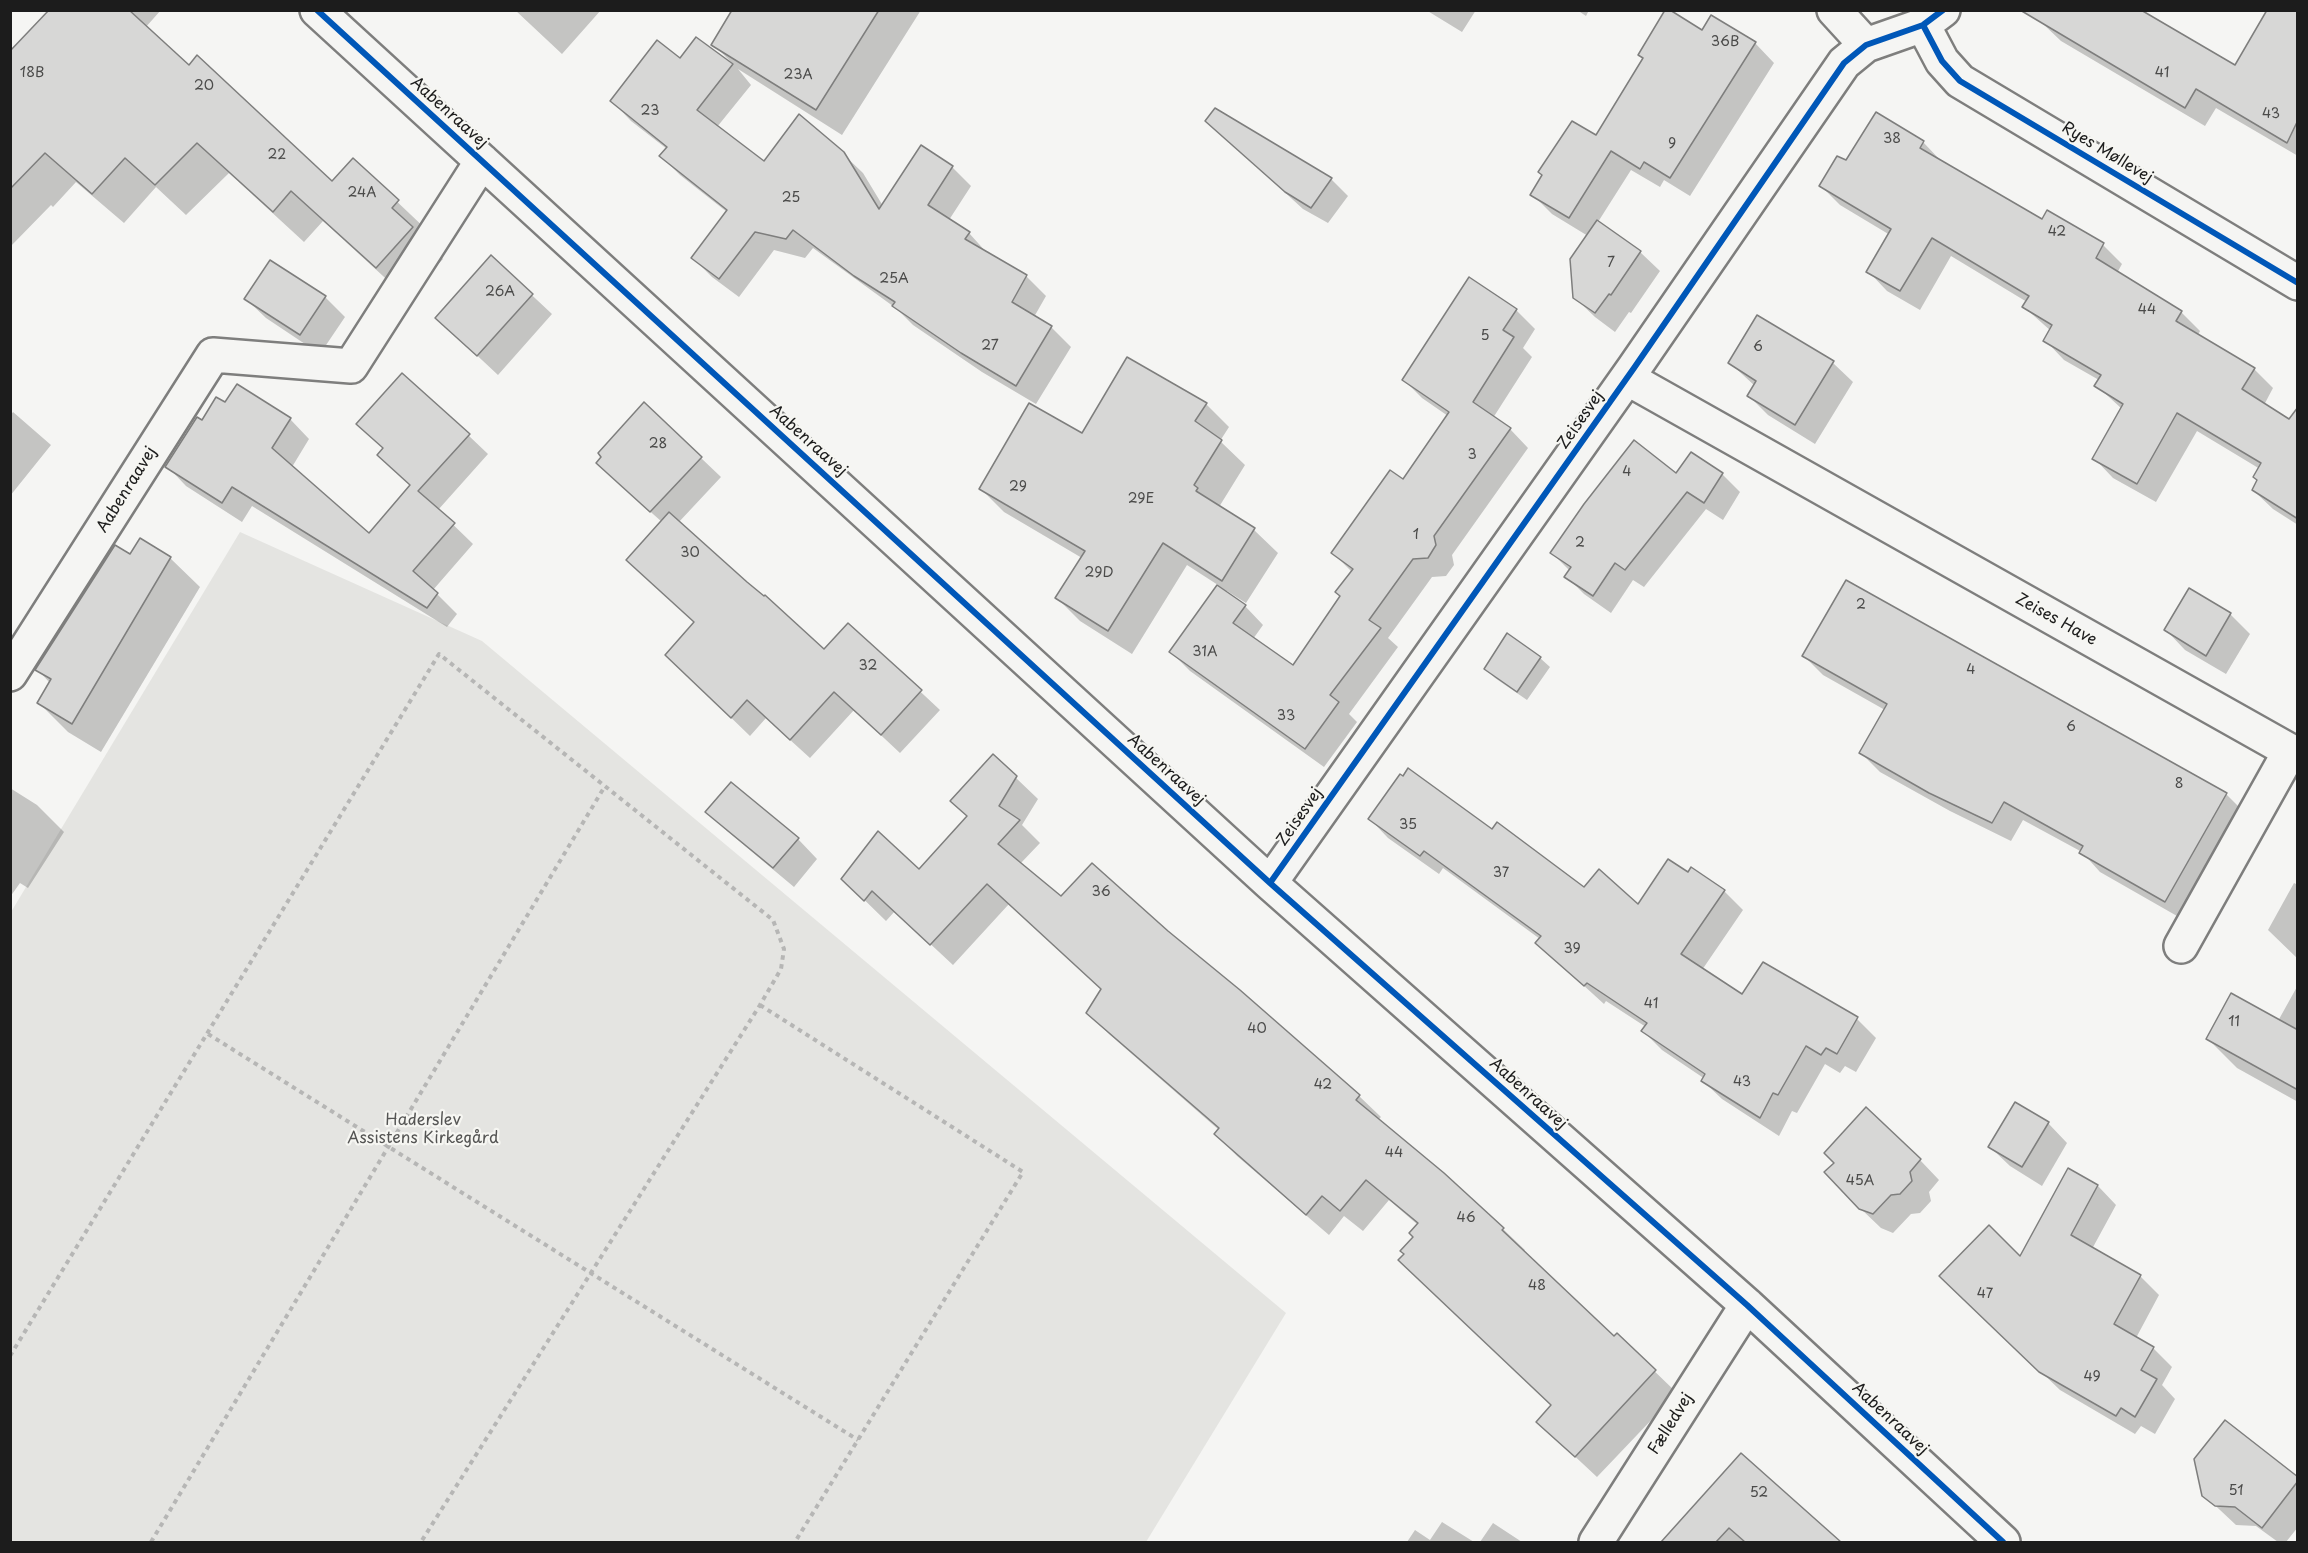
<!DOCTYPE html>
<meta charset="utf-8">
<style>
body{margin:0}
#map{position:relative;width:2308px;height:1553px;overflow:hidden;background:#f5f5f3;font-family:"Playpen Sans",sans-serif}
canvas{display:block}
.frame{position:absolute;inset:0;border:12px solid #1c1c1c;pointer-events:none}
</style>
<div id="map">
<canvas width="2308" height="1553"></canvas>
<div class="frame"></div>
</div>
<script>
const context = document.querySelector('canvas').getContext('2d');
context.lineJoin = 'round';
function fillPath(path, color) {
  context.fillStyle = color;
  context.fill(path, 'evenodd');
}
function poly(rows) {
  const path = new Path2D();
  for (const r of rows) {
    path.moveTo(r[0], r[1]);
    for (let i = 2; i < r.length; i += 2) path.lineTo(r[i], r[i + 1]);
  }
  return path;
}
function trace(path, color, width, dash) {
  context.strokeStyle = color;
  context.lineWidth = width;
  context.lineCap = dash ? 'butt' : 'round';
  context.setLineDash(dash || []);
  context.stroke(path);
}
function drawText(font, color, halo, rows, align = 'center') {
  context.font = font + ' "Playpen Sans",sans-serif';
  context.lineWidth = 4.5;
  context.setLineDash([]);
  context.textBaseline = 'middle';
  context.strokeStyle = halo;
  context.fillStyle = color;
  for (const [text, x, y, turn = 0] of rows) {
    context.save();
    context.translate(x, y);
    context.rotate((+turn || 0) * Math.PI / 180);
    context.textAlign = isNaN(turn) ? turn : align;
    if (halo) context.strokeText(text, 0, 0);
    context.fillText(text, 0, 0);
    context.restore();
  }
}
const green = poly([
 [240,532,482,641,1286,1313,1146,1542,11,1542,11,912]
]);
const shadow = poly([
 [51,10,161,10,145,28,189,67,332,183,353,160,429,232,423,239,443,259,407,298,323,221,304,242,229,173,186,215,156,187,124,223,76,182,53,207,51,205,10,247,10,53],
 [515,10,601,10,562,54],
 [734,10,921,10,842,135,738,69,751,85,717,127,764,163,842,153,863,173,883,206,952,167,971,186,949,220,969,233,987,253,1026,276,1046,296,1034,317,1051,327,1071,347,1036,404,982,372,913,325,897,309,813,248,805,258,774,250,739,297,712,277,693,258,727,212,680,175,661,156,667,149,631,121,612,101,731,65,732,63,713,44],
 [1426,10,1476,10,1462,32],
 [1577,10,1589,10,1586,16],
 [2298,10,2298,156,2216,108,2205,126,2061,41,2041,22,2236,67],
 [1703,32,1755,43,1774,63,1690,196,1664,180,1660,187,1631,170,1598,222,1640,252,1660,271,1631,313,1629,312,1615,332,1595,317,1574,297,1588,236,1552,214,1532,194,1597,137,1644,59,1640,55],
 [1224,137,1331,179,1348,196,1328,223,1303,209],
 [1923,142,1942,162,2042,221,2047,212,2103,245,2122,264,2117,273,2181,312,2200,331,2198,335,2254,369,2273,388,2264,405,2298,426,2298,525,2273,509,2253,490,2259,481,2260,469,2197,431,2156,502,2113,478,2094,458,2122,409,2096,385,2099,380,2064,360,2045,340,2051,331,2024,307,2027,302,1951,256,1920,310,1887,291,1868,271,1890,235,1840,205,1821,186,1847,162],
 [491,257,552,314,498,375,437,318],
 [325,297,345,317,320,354,266,318,246,299],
 [1516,310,1535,329,1523,348,1532,357,1493,418,1510,429,1528,448,1452,555,1454,565,1446,576,1432,577,1388,638,1398,647,1349,714,1357,722,1324,767,1190,671,1171,652,1218,585,1187,565,1132,654,1080,621,1057,598,1082,558,1004,512,980,488,1082,435,1206,404,1229,427,1220,441,1245,465,1219,507,1254,530,1278,553,1246,603,1227,591,1226,593,1245,606,1263,625,1253,639,1293,667,1341,596,1352,572,1333,553,1403,482,1448,416,1422,398,1404,380],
 [1758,317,1833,363,1853,382,1815,444,1768,415,1749,396,1755,386,1730,363],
 [225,405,290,419,309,439,292,467,369,535,411,486,379,455,468,435,488,454,438,510,473,544,433,590,457,614,447,627,252,506,242,522,186,486,167,466,202,422],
 [13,412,51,445,10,496,10,416],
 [1691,454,1722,474,1740,492,1723,520,1706,509,1644,587,1633,580,1611,613,1584,594,1566,576,1570,571,1552,553,1677,475],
 [701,458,721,477,678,523,824,651,849,625,940,710,900,753,854,710,810,758,766,718,750,736,686,674,695,623,628,560,662,522,617,482],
 [130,556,170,558,200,587,101,752,68,732,39,703,50,683,37,669],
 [2230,614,2250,634,2226,674,2185,650,2166,630],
 [1804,656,2226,794,2245,813,2184,920,2100,872,2082,852,2023,820,2011,841,1950,811,1880,772,1861,753,1885,710,1823,675],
 [1540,658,1550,667,1527,700,1495,678,1486,669],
 [993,756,1038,799,1022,825,1040,843,1020,864,1061,898,1167,932,1359,1096,1381,1117,1378,1120,1503,1229,1525,1250,1523,1252,1614,1338,1617,1335,1677,1393,1597,1477,1538,1422,1552,1405,1406,1254,1415,1237,1418,1225,1389,1200,1363,1231,1344,1216,1329,1235,1237,1156,1216,1134,1219,1130,1109,1034,1088,1012,1102,989,1009,904,953,965,895,911,886,921,843,879,919,871,968,817],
 [10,788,37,805,64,832,28,888,20,883,10,897],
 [707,812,798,839,817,859,794,887,727,831],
 [1370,819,1492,831,1584,889,1638,906,1688,874,1724,891,1743,910,1702,970,1742,996,1763,964,1857,1019,1876,1038,1856,1072,1845,1066,1840,1073,1825,1064,1797,1113,1792,1111,1779,1136,1722,1099,1703,1081,1705,1079,1662,1050,1643,1031,1646,1027,1606,1001,1604,1004,1537,943,1540,939,1443,868,1439,874,1388,838],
 [2294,883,2298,885,2298,959,2268,930],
 [2298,985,2298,1102,2237,1068,2208,1039,2278,1021],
 [2048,1123,2067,1143,2042,1186,2010,1166,1990,1147],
 [1920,1160,1939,1180,1929,1192,1931,1201,1920,1213,1911,1214,1893,1233,1881,1228,1860,1208],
 [2068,1170,2098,1186,2116,1205,2092,1249,2140,1276,2159,1295,2136,1338,2153,1348,2172,1367,2162,1385,2175,1399,2155,1434,2141,1426,2135,1434,2060,1390,1960,1294,2020,1258],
 [1741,1455,1838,1541,1840,1542,1663,1542],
 [2298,1479,2298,1527,2286,1542,2278,1542,2256,1526,2236,1525,2204,1495],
 [1442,1522,1474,1542,1407,1542,1415,1530,1430,1540],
 [1493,1523,1522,1542,1480,1542]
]);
const building = poly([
 [49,10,129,10,189,65,197,55,332,181,353,158,399,200,392,208,413,227,376,268,291,191,273,212,197,143,155,185,125,158,92,194,45,153,10,189,10,51,49,10],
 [732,10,879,10,816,110,711,45,732,10],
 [1665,10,1670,10,1702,30,1711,15,1756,42,1670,178,1644,162,1640,169,1611,151,1569,218,1530,195,1542,175,1538,172,1572,121,1596,135,1643,58,1638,55,1665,10],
 [2020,10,2141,10,2235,65,2267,10,2298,10,2298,120,2287,143,2196,89,2185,108,2020,10],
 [696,37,733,64,697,110,764,161,799,114,844,152,879,209,921,145,953,166,928,205,970,232,965,239,1027,275,1012,302,1052,326,1016,386,961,353,892,306,895,302,854,276,793,230,786,239,755,232,719,279,691,258,727,210,659,156,667,147,610,101,657,40,680,58,696,37],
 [1215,108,1332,178,1311,208,1285,192,1205,121,1215,108],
 [1876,112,1924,141,1920,148,2042,219,2047,210,2104,243,2096,258,2182,311,2176,321,2255,368,2242,389,2289,419,2298,407,2298,519,2252,490,2257,480,2253,477,2261,463,2177,413,2137,484,2092,459,2123,404,2094,386,2101,375,2043,341,2052,325,2022,307,2029,296,1932,238,1900,291,1866,272,1891,229,1819,186,1837,156,1846,160,1876,112],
 [1597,220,1641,251,1611,295,1609,294,1595,313,1573,298,1570,259,1597,220],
 [491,255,533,294,477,356,435,318,491,255],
 [270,260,326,296,300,335,244,299,270,260],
 [1469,277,1517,309,1503,330,1514,337,1473,402,1511,428,1434,536,1436,545,1428,558,1413,559,1369,620,1381,628,1330,695,1339,702,1305,749,1169,652,1217,585,1246,605,1233,623,1293,665,1340,596,1335,592,1353,569,1331,553,1390,470,1403,479,1449,412,1402,380,1469,277],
 [1757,315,1834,361,1795,425,1747,396,1756,381,1728,363,1757,315],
 [1127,357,1207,403,1195,421,1222,440,1194,485,1198,488,1196,491,1255,528,1222,581,1163,543,1108,631,1055,598,1085,551,979,489,1029,403,1082,433,1127,357],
 [402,373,470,434,418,491,455,523,413,571,438,593,427,608,232,487,222,503,165,467,197,417,202,420,216,397,225,402,237,384,291,418,272,448,369,533,410,485,377,455,383,448,356,424,402,373],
 [644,402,702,457,650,512,596,463,601,457,598,453,644,402],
 [1634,440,1676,473,1691,452,1723,473,1704,503,1687,492,1625,570,1615,563,1593,596,1564,577,1571,567,1550,553,1584,504,1634,440],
 [669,512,747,582,764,596,765,595,824,649,848,623,922,690,881,735,834,692,790,740,747,700,731,718,665,655,694,622,626,560,669,512],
 [140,538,171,557,72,724,37,703,51,679,35,670,115,545,130,554,140,538],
 [1846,580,2227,793,2165,902,2079,853,2083,846,2004,802,1992,823,1929,793,1859,753,1887,704,1802,656,1846,580],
 [2189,588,2231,613,2206,656,2164,630,2189,588],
 [1507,633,1541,657,1517,692,1484,669,1507,633],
 [993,754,1017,776,999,806,1020,820,998,844,1061,896,1092,863,1168,931,1240,990,1360,1095,1356,1100,1444,1173,1504,1228,1502,1230,1614,1336,1617,1333,1656,1370,1575,1457,1536,1422,1551,1405,1398,1260,1404,1254,1400,1251,1413,1237,1409,1233,1418,1223,1366,1180,1340,1211,1322,1196,1306,1215,1214,1134,1219,1128,1086,1013,1101,989,987,884,930,945,872,891,864,901,841,879,878,831,919,869,967,816,950,801,993,754],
 [1408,768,1492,829,1497,822,1584,887,1599,869,1638,904,1668,859,1688,872,1691,867,1725,890,1681,954,1742,994,1763,962,1858,1017,1837,1054,1826,1048,1821,1055,1806,1046,1778,1095,1773,1093,1760,1118,1701,1081,1705,1074,1641,1031,1647,1023,1587,983,1584,986,1535,943,1541,936,1424,851,1420,856,1368,819,1400,774,1403,776,1408,768],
 [731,782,799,838,773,868,705,812,731,782],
 [2231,993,2298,1030,2298,1090,2206,1039,2231,993],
 [2015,1102,2049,1122,2022,1167,1988,1147,2015,1102],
 [1866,1107,1921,1159,1910,1172,1912,1181,1900,1194,1891,1195,1873,1214,1859,1209,1824,1172,1834,1163,1824,1153,1866,1107],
 [2068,1168,2098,1185,2071,1235,2141,1275,2114,1324,2154,1347,2141,1370,2157,1379,2135,1417,2121,1408,2116,1416,2039,1372,1939,1276,1989,1225,2020,1256,2068,1168],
 [2225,1420,2298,1477,2298,1481,2262,1528,2235,1507,2215,1506,2202,1496,2194,1459,2225,1420],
 [1741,1453,1841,1542,1745,1542,1729,1528,1716,1542,1661,1542,1741,1453]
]);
const path = poly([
 [760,1005,1023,1172,795,1542],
 [208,1034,858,1440],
 [10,1356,439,654,773,920,784,949,781,969,760,1005,421,1542],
 [151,1542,605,786]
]);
const minor = poly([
 [317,10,1270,883,1747,1305,2003,1542],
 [1834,10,1866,45],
 [1923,25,1942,61,1960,81,2298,283],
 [1627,378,2290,751,2181,946],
 [10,674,213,355,351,366,482,161],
 [1270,883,1634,368,1844,63,1866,45,1923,25,1943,10],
 [1596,1542,1747,1305]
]);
const cycleway = poly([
 [317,10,1270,883,1747,1305,2003,1542],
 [1923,25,1942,61,1960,81,2298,283],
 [1270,883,1634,368,1844,63,1866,45,1923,25,1943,10]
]);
const numberNames = [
 ["36B",1725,42],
 ["18B",32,73],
 ["41",2162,73],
 ["23A",798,75],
 ["20",204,86],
 ["23",650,111],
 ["43",2271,114],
 ["38",1892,139],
 ["9",1672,144],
 ["22",277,155],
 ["24A",362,193],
 ["25",791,198],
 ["42",2057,232],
 ["7",1611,263],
 ["25A",894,279],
 ["26A",500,292],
 ["44",2147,310],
 ["5",1485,336],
 ["27",990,346],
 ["6",1758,347],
 ["28",658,444],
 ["3",1472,455],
 ["4",1627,472],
 ["29",1018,487],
 ["29E",1141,499],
 ["1",1416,535],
 ["2",1580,543],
 ["30",690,553],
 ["29D",1099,573],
 ["2",1861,605],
 ["31A",1205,652],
 ["32",868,666],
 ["4",1971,670],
 ["33",1286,716],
 ["6",2071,727],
 ["8",2179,784],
 ["35",1408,825],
 ["37",1501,873],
 ["36",1101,892],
 ["39",1572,949],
 ["41",1651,1004],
 ["11",2234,1022],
 ["40",1257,1029],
 ["43",1742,1082],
 ["42",1323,1085],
 ["44",1394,1153],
 ["45A",1860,1181],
 ["46",1466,1218],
 ["48",1537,1286],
 ["47",1985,1294],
 ["49",2092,1377],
 ["51",2236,1491],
 ["52",1759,1493]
];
const streetNames = [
 ["Aabenraavej",449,113,42],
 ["Ryes Møllevej",2107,153,31],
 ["Zeisesvej",1581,420,-55],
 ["Aabenraavej",808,441,42],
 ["Aabenraavej",127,490,-58],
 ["Zeises Have",2056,620,29],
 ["Aabenraavej",1166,770,42],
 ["Zeisesvej",1300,817,-55],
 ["Aabenraavej",1528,1094,42],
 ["Aabenraavej",1890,1419,43],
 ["Fælledvej",1671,1424,-58]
];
const parkNames = [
 ["Haderslev",423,1121],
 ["Assistens Kirkegård",423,1139]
];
fillPath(green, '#e4e4e1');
fillPath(shadow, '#0003');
fillPath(building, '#d7d7d6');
trace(building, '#7e7e7d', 1.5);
trace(minor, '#7e7e7d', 38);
trace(path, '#b6b6b5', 4, [4.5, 4.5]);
trace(minor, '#f5f5f3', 33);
trace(cycleway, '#0057b8', 6);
drawText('14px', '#4b4b4a', null, numberNames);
drawText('16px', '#1c1c1c', '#f6f6f2', streetNames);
drawText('16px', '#545453', '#f6f6f2', parkNames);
</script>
